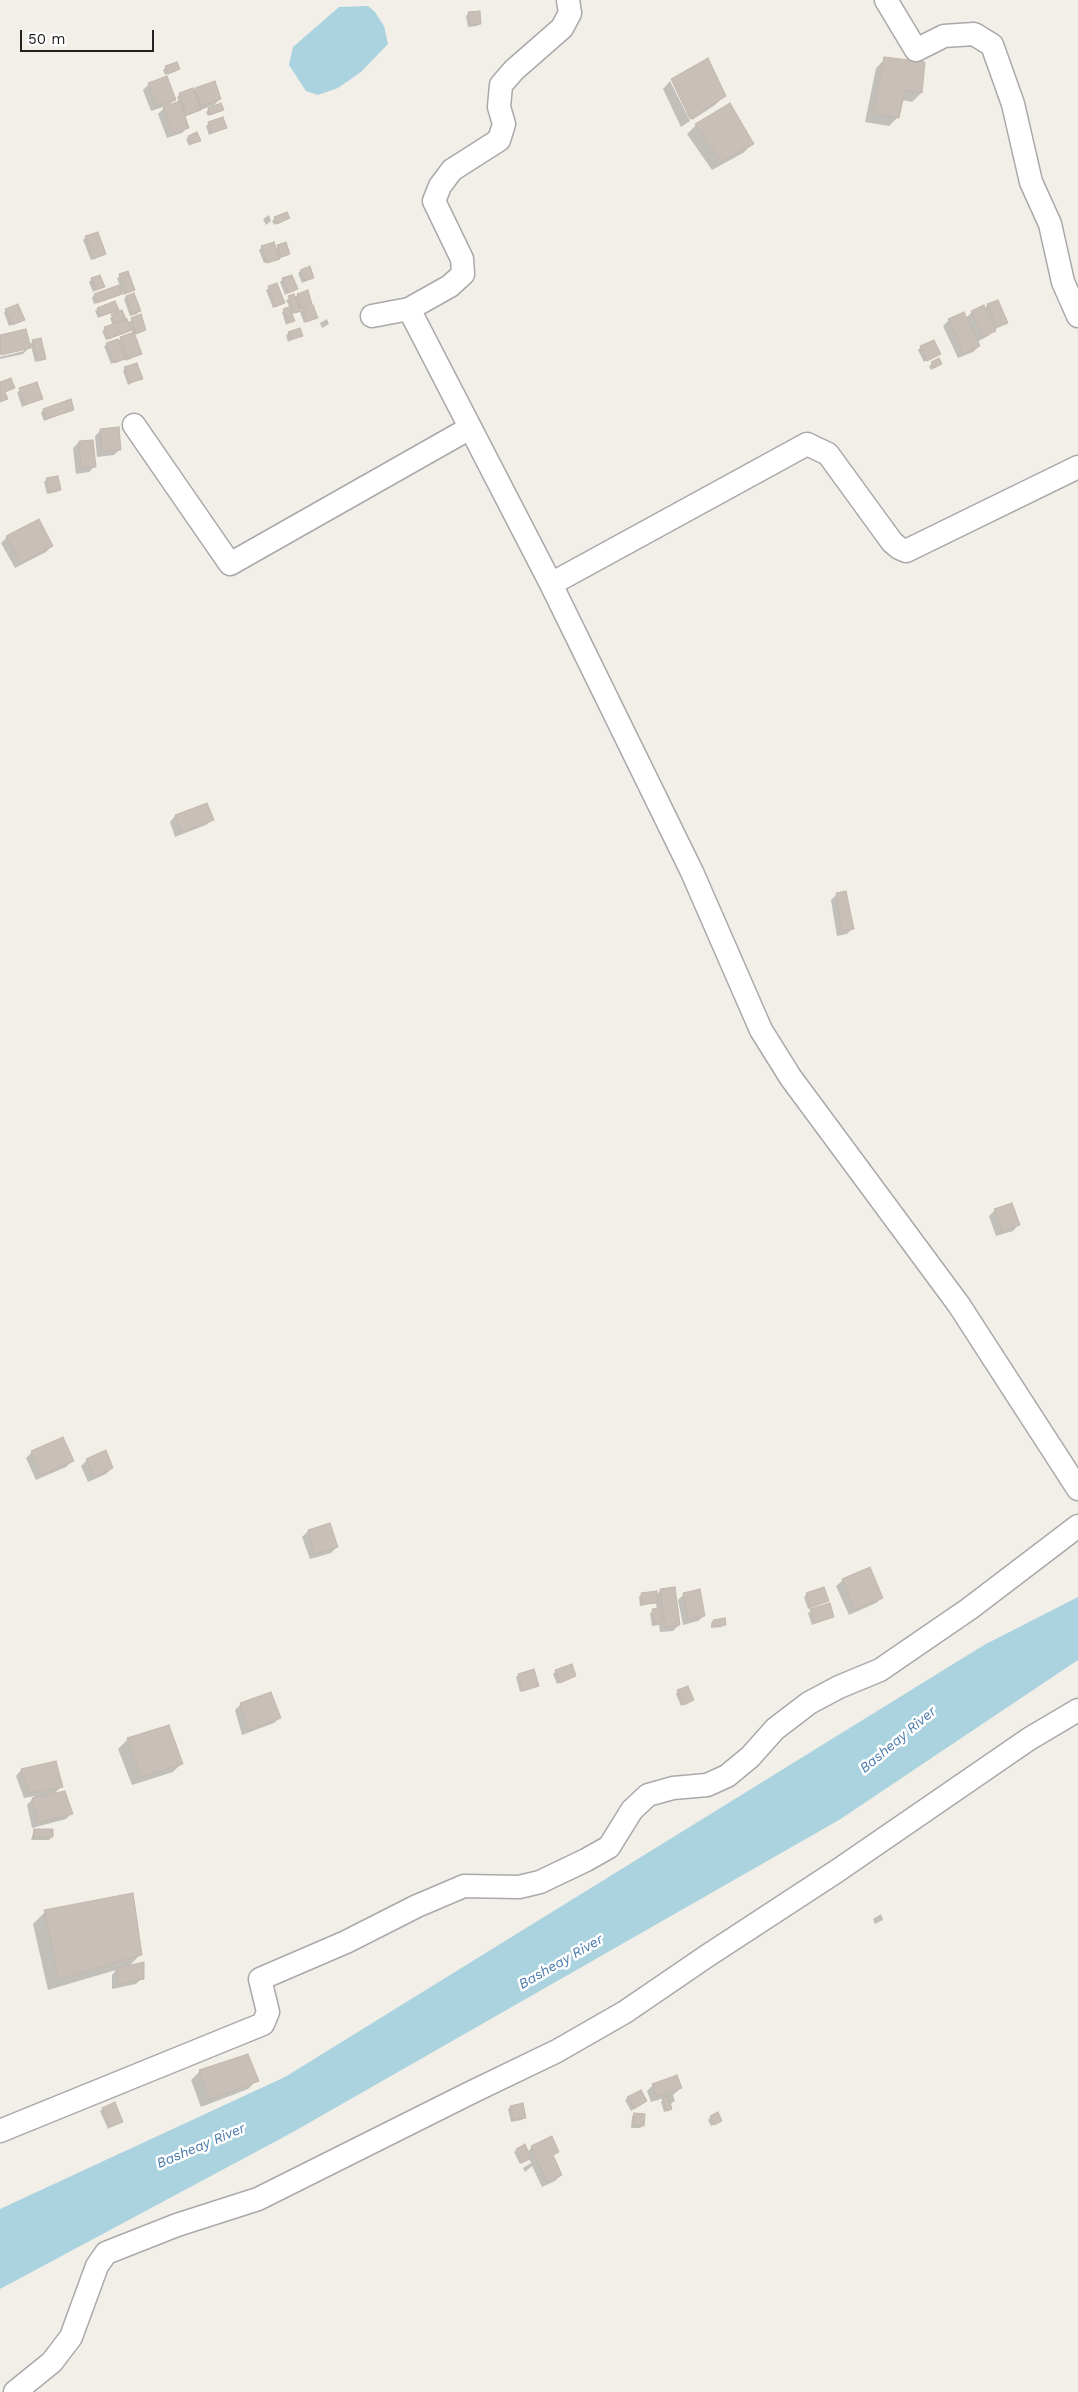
<!DOCTYPE html>
<style>
body{margin:0}
#map{position:relative;width:1078px;height:2392px;overflow:hidden;background:#f2efe9;font-family:"Work Sans",sans-serif}
canvas{display:block}
.scale{position:absolute;left:20px;top:30px;width:134px;height:22px;box-sizing:border-box;border:2px solid #222;border-top:0;padding-left:6px;font-size:15px;line-height:18px;white-space:nowrap;color:#222;-webkit-text-stroke:4px #fff;paint-order:stroke}
</style>
<div id="map">
<canvas width="1078" height="2392"></canvas>
<div class="scale">50 m</div>
</div>
<script>
const context = document.querySelector('canvas').getContext('2d');
context.lineJoin = 'round';
function fillPath(path, color) {
  context.fillStyle = color;
  context.fill(path, 'evenodd');
}
function poly(rows) {
  const path = new Path2D();
  for (const r of rows) {
    path.moveTo(r[0], r[1]);
    for (let i = 2; i < r.length; i += 2) path.lineTo(r[i], r[i + 1]);
  }
  return path;
}
function trace(path, color, width, dash) {
  context.strokeStyle = color;
  context.lineWidth = width;
  context.lineCap = dash ? 'butt' : 'round';
  context.setLineDash(dash || []);
  context.stroke(path);
}
function drawText(font, color, halo, rows, align = 'center') {
  context.font = font + ' "Work Sans",sans-serif';
  context.lineWidth = 5;
  context.setLineDash([]);
  context.textBaseline = 'middle';
  context.strokeStyle = halo;
  context.fillStyle = color;
  for (const [text, x, y, turn = 0] of rows) {
    context.save();
    context.translate(x, y);
    context.rotate((+turn || 0) * Math.PI / 180);
    context.textAlign = isNaN(turn) ? turn : align;
    if (halo) context.strokeText(text, 0, 0);
    context.fillText(text, 0, 0);
    context.restore();
  }
}
const water = poly([
 [368,6,375,12,384,26,388,44,361,72,338,88,318,95,306,91,289,65,293,47,339,7],
 [1078,1597,1078,1660,839,1820,293,2132,0,2289,0,2209,285,2077,984,1645]
]);
const shadow = poly([
 [469,13,480,24,477,26,468,27,466,16],
 [885,59,921,93,912,102,902,100,898,117,889,126,865,122,876,68],
 [166,67,178,69,165,75,163,70],
 [672,80,724,96,715,105,692,120],
 [670,81,690,121,681,127,663,89],
 [149,84,175,99,167,107,179,103,177,97,180,94,196,89,220,99,210,109,222,109,208,116,206,112,213,105,184,117,188,127,182,133,167,138,158,114,166,106,151,111,143,90],
 [209,123,226,127,209,135,206,126],
 [696,125,752,144,743,153,712,170,687,134],
 [189,137,199,140,189,146,186,139],
 [269,215,271,221,266,225,263,219],
 [275,218,288,218,274,225,272,221],
 [86,237,105,254,91,260,83,240],
 [285,244,289,254,286,256,264,263,259,250,262,247,275,249],
 [301,271,313,278,302,283,298,273],
 [127,272,133,290,131,292,123,295,122,292,118,296,94,304,92,298,94,295,120,286,117,278],
 [92,279,103,287,93,292,89,282],
 [283,279,296,289,285,295,280,282],
 [276,285,283,303,273,308,266,290],
 [307,292,311,303,305,309,316,317,304,323,300,312,306,307,291,315,293,321,286,325,282,312,290,308,286,300],
 [126,297,139,311,137,314,130,316,124,299],
 [988,305,1007,322,994,330,988,336,977,342,979,346,973,352,958,358,943,326,949,320,966,318,972,312,984,309],
 [98,309,117,310,98,318,95,311],
 [6,310,23,319,9,326,4,313],
 [122,311,127,323,140,316,145,330,134,335,141,353,126,361,124,357,111,364,104,346,133,334,131,329,128,332,106,340,102,331,113,326,110,318],
 [327,319,329,324,322,328,320,323],
 [25,331,29,345,33,341,45,358,35,362,31,346,23,354,0,359,0,357,24,351,24,348,0,354,0,336],
 [289,333,301,335,288,342,286,335],
 [921,347,939,354,924,362,918,350],
 [939,360,941,364,931,370,929,366],
 [125,369,141,378,128,385,123,371],
 [37,383,42,398,22,407,17,392],
 [43,410,73,410,44,421,41,413],
 [101,430,120,449,114,455,97,457,95,436],
 [79,442,94,467,89,472,76,474,73,448],
 [47,479,59,489,57,492,47,494,44,482],
 [7,537,52,546,46,552,15,568,1,543],
 [175,816,212,820,206,825,175,837,170,822],
 [837,894,853,928,847,934,837,936,831,900],
 [995,1210,1018,1225,1013,1231,996,1236,989,1216],
 [32,1452,72,1461,66,1467,36,1480,26,1458],
 [87,1460,112,1468,106,1474,88,1482,81,1466],
 [329,1525,337,1547,331,1553,310,1559,302,1537,308,1531],
 [869,1569,882,1598,876,1603,849,1615,836,1586,842,1581],
 [661,1590,679,1625,673,1631,660,1632,659,1625,652,1626,650,1613,657,1610,656,1603,640,1606,639,1597,642,1594,656,1595],
 [684,1594,704,1616,698,1621,683,1625,678,1600],
 [807,1594,828,1601,808,1609,804,1597],
 [811,1611,833,1617,812,1625,808,1613],
 [713,1621,724,1624,722,1627,711,1628,711,1623],
 [556,1671,575,1676,557,1684,553,1674],
 [519,1675,538,1686,520,1692,516,1677],
 [678,1691,693,1700,681,1706,676,1694],
 [241,1704,280,1718,274,1723,242,1735,235,1710],
 [168,1726,182,1763,173,1772,132,1785,118,1749,127,1740],
 [21,1770,62,1786,54,1794,72,1813,66,1819,32,1828,27,1805,35,1796,24,1798,16,1776],
 [34,1831,52,1837,49,1840,31,1840],
 [45,1912,140,1955,128,1967,142,1978,136,1984,112,1989,112,1975,116,1970,48,1990,33,1924],
 [881,1914,883,1920,875,1924,873,1919],
 [200,2071,257,2080,248,2089,201,2107,191,2080],
 [653,2085,681,2088,673,2095,675,2101,669,2105,671,2109,668,2111,664,2112,661,2102,664,2098,651,2102,647,2091],
 [628,2098,646,2101,631,2111,625,2100],
 [511,2107,524,2117,522,2120,511,2122,508,2109],
 [103,2109,122,2121,108,2129,100,2111],
 [634,2114,643,2126,640,2128,631,2128,632,2117],
 [711,2117,721,2121,711,2126,708,2120],
 [532,2147,558,2151,552,2157,561,2175,555,2181,542,2187,532,2166,525,2172,523,2168,531,2163,529,2159,520,2164,514,2152,517,2150,527,2152]
]);
const building = poly([
 [480,11,481,24,470,25,468,12,480,11],
 [884,57,925,62,922,93,905,90,899,118,873,113,884,57],
 [708,58,726,96,690,119,671,79,708,58],
 [177,62,180,69,168,74,165,66,177,62],
 [167,76,176,100,157,106,148,83,167,76],
 [215,81,221,99,201,106,195,88,215,81],
 [193,88,201,110,187,115,179,93,193,88],
 [180,101,189,128,173,133,163,107,180,101],
 [221,103,224,110,210,115,208,108,221,103],
 [730,103,754,144,721,162,695,124,730,103],
 [223,117,227,128,212,133,208,122,223,117],
 [197,132,201,141,191,144,188,136,197,132],
 [287,212,290,218,277,224,274,217,287,212],
 [98,232,106,254,93,259,85,236,98,232],
 [274,242,280,259,267,263,261,246,274,242],
 [286,242,290,254,281,257,277,245,286,242],
 [310,266,314,278,305,281,300,270,310,266],
 [128,271,135,290,126,293,119,274,128,271],
 [100,275,105,287,96,290,91,278,100,275],
 [292,275,298,289,288,293,282,278,292,275],
 [277,283,285,303,275,307,268,286,277,283],
 [119,285,122,294,97,303,94,294,119,285],
 [308,290,312,304,302,308,297,294,308,290],
 [134,293,141,311,132,314,126,296,134,293],
 [294,294,301,311,295,313,288,296,294,294],
 [998,300,1008,323,998,327,987,304,998,300],
 [115,301,119,310,101,316,97,308,115,301],
 [18,304,25,320,12,325,5,309,18,304],
 [313,305,318,318,306,322,302,309,313,305],
 [984,305,996,331,983,337,971,311,984,305],
 [289,307,295,321,289,323,283,309,289,307],
 [122,310,126,319,115,323,111,314,122,310],
 [964,312,980,346,964,354,948,319,964,312],
 [141,314,146,330,136,334,131,318,141,314],
 [127,319,132,330,108,339,104,327,127,319],
 [300,328,303,336,291,340,288,332,300,328],
 [26,329,31,348,1,355,0,335,26,329],
 [134,332,142,354,128,359,120,337,134,332],
 [41,338,46,359,38,361,32,340,41,338],
 [118,339,125,359,114,363,106,343,118,339],
 [934,340,941,354,927,361,920,346,934,340],
 [939,358,942,364,934,368,931,362,939,358],
 [137,363,143,379,130,383,124,367,137,363],
 [11,378,15,388,5,392,8,399,0,402,0,382,11,378],
 [37,382,43,399,25,405,19,388,37,382],
 [71,399,74,410,46,419,43,409,71,399],
 [119,427,121,450,102,451,100,429,119,427],
 [93,440,96,467,81,468,79,441,93,440],
 [58,476,61,490,49,492,46,478,58,476],
 [39,519,53,546,21,563,6,536,39,519],
 [207,803,214,820,181,832,175,815,207,803],
 [846,891,854,929,842,931,836,893,846,891],
 [1012,1203,1020,1225,1002,1231,994,1209,1012,1203],
 [63,1437,74,1461,42,1475,31,1451,63,1437],
 [106,1450,113,1468,94,1477,86,1459,106,1450],
 [330,1523,338,1547,315,1554,308,1530,330,1523],
 [870,1567,883,1598,855,1610,842,1579,870,1567],
 [675,1587,680,1625,665,1627,660,1589,675,1587],
 [824,1587,829,1601,811,1607,806,1593,824,1587],
 [700,1589,705,1616,688,1620,683,1593,700,1589],
 [657,1591,658,1603,642,1604,641,1593,657,1591],
 [830,1603,834,1617,815,1623,810,1609,830,1603],
 [660,1608,662,1622,654,1624,652,1609,660,1608],
 [725,1618,726,1625,714,1626,713,1620,725,1618],
 [572,1664,576,1676,560,1683,555,1670,572,1664],
 [534,1669,539,1686,523,1691,518,1674,534,1669],
 [688,1686,694,1700,684,1705,677,1690,688,1686],
 [271,1692,281,1718,248,1730,240,1703,271,1692],
 [169,1725,183,1764,141,1777,127,1738,169,1725],
 [56,1761,63,1787,29,1793,21,1769,56,1761],
 [65,1791,73,1814,38,1823,32,1798,65,1791],
 [34,1829,53,1829,53,1837,33,1837,34,1829],
 [133,1893,142,1955,59,1979,44,1910,133,1893],
 [144,1962,144,1979,118,1984,117,1968,144,1962],
 [248,2054,259,2081,210,2099,199,2070,248,2054],
 [677,2075,682,2088,657,2097,652,2084,677,2075],
 [641,2090,647,2101,634,2109,627,2097,641,2090],
 [668,2096,672,2109,667,2111,662,2098,668,2096],
 [115,2102,123,2122,110,2127,102,2108,115,2102],
 [523,2103,526,2118,513,2120,510,2106,523,2103],
 [718,2112,722,2121,714,2125,710,2116,718,2112],
 [634,2113,645,2114,644,2126,633,2125,634,2113],
 [552,2136,559,2152,553,2155,562,2175,547,2182,531,2146,552,2136],
 [525,2144,531,2158,522,2163,516,2149,525,2144]
]);
const minor = poly([
 [886,0,916,50,944,36,974,34,992,45,1013,104,1031,182,1050,224,1063,282,1078,316],
 [409,309,450,286,463,274,462,259,434,201,440,186,452,170,499,140,504,124,499,107,501,85,514,70,562,28,570,13,568,0],
 [372,316,409,309,551,584,692,872,761,1030,791,1078,959,1305,1078,1489],
 [134,425,230,564,470,428],
 [551,584,807,444,828,454,892,542,899,548,906,551,1078,467],
 [0,2131,263,2024,268,2012,260,1979,346,1942,417,1906,464,1886,519,1887,540,1882,586,1860,609,1847,632,1810,648,1795,673,1788,707,1785,727,1776,750,1757,775,1729,809,1703,839,1687,880,1670,969,1609,1078,1526],
 [15,2392,52,2362,71,2337,97,2266,106,2253,177,2225,258,2199,472,2092,557,2051,625,2012,707,1956,837,1871,1029,1739,1078,1710]
]);
const waterNames = [
 ["Basheay River",898,1740,-40],
 ["Basheay River",561,1962,-30],
 ["Basheay River",201,2146,-23]
];
fillPath(water, '#aad3df');
fillPath(shadow, '#0003');
fillPath(building, '#c7bfb8');
trace(building, '#c4b6ab', 1);
trace(minor, '#a9a9a9', 25);
trace(minor, '#fff', 22);
drawText('italic 14px', '#4a7aab', '#fff', waterNames);
</script>
